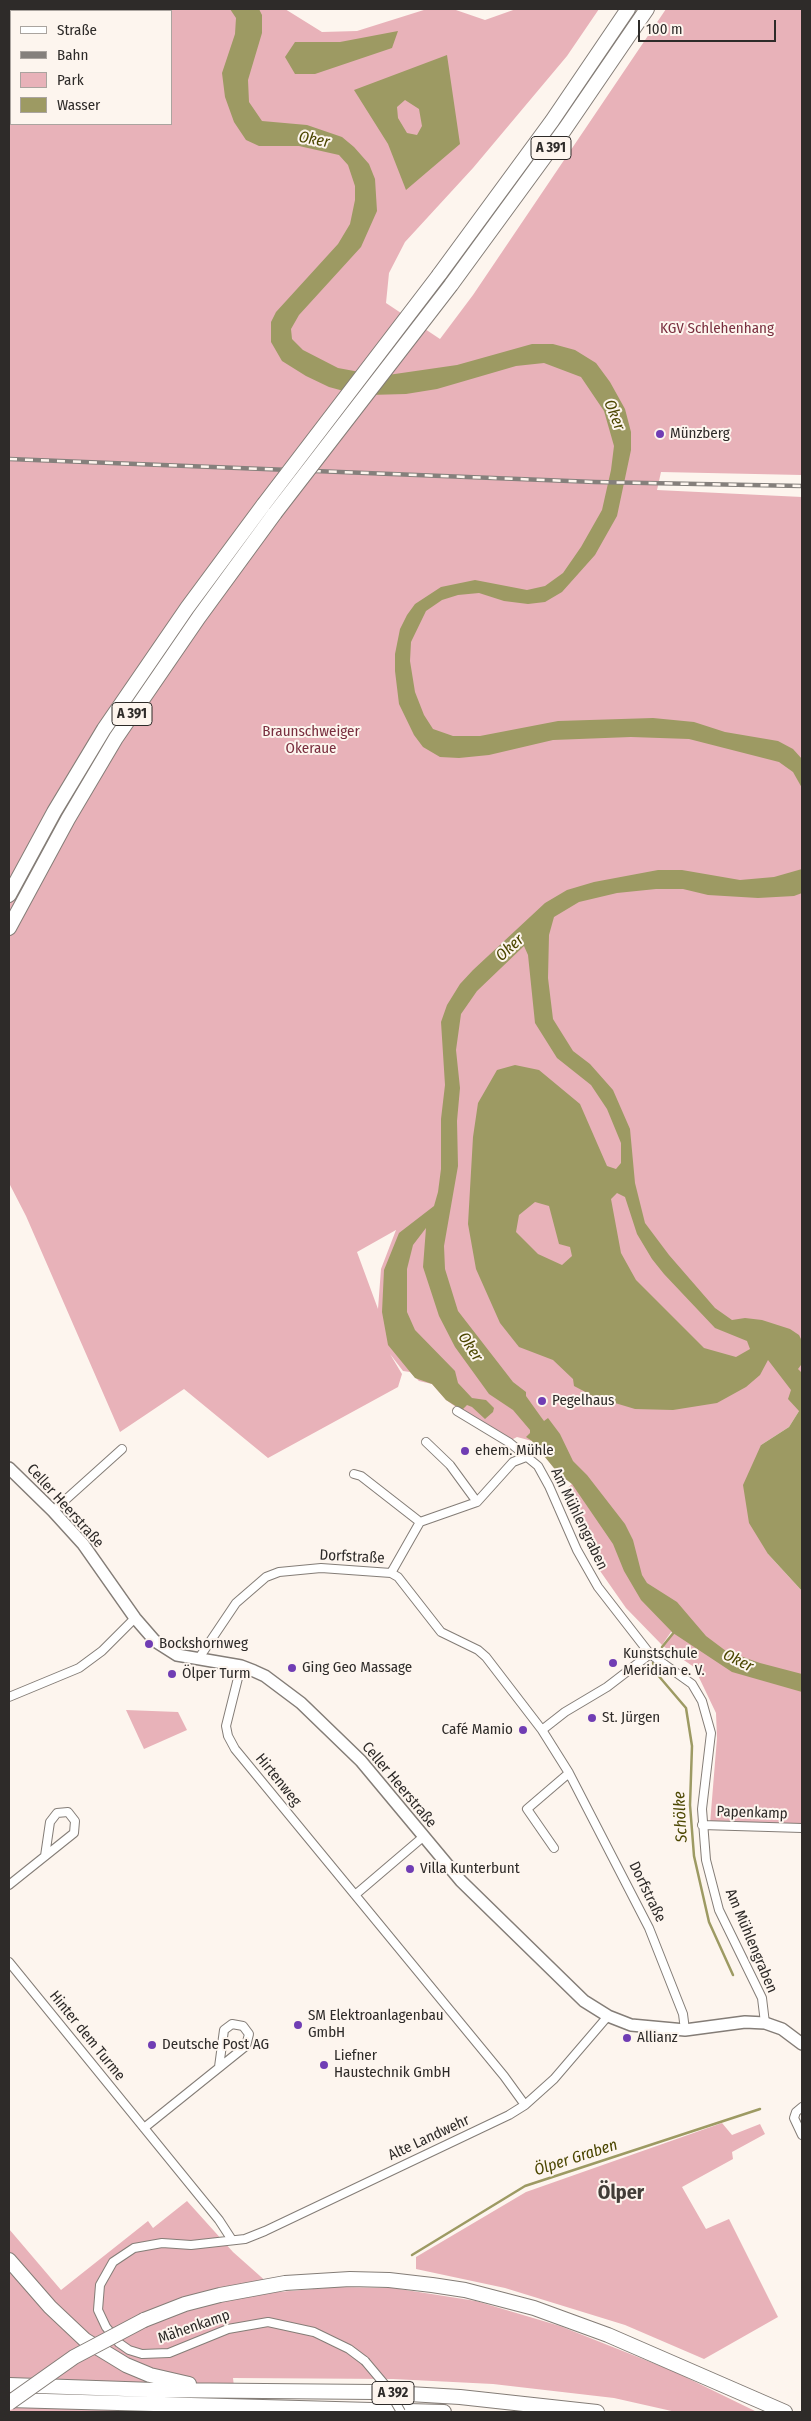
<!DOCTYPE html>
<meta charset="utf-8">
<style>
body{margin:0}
#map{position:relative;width:811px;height:2421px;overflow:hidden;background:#fdf5ee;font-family:"Fira Sans Condensed",sans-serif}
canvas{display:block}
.frame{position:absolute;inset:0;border:10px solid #2e2b29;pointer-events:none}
.legend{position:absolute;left:10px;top:10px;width:162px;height:115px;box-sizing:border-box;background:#fdf5ee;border:1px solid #aaa49f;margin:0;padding:6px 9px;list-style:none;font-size:15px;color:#2e2b29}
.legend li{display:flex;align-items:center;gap:10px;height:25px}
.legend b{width:25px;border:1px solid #aaa49f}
.scale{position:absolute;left:638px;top:20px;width:138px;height:22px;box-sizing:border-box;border:2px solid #2e2b29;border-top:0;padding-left:6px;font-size:15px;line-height:18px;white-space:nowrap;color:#2e2b29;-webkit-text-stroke:4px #fdf5ee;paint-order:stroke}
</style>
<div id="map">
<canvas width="811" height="2421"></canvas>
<div class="frame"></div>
<ul class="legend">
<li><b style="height:6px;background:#fff"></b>Straße</li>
<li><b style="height:6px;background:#85807c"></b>Bahn</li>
<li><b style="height:14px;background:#e8b2b9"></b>Park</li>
<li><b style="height:14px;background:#9d9a63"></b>Wasser</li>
</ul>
<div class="scale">100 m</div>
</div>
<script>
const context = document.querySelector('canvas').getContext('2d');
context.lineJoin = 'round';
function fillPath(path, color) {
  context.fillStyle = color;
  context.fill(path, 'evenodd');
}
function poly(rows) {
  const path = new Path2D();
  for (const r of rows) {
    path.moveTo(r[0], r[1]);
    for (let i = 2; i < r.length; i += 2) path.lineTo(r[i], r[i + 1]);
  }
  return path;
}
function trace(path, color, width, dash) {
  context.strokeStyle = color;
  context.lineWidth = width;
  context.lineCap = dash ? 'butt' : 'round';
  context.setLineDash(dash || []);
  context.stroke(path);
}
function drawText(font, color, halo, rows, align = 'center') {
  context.font = font + ' "Fira Sans Condensed",sans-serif';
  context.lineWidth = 4;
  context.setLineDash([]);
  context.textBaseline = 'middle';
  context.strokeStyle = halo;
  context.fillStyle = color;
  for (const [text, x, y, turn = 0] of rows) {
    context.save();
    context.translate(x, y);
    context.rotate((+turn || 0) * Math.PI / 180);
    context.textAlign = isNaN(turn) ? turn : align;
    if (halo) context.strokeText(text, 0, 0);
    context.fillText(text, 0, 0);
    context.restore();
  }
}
const green = poly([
 [9,9,285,9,322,32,357,31,427,9,453,9,485,20,516,9,599,9,567,56,473,168,405,242,389,273,386,303,440,339,473,295,666,9,802,9,802,475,661,472,657,490,802,497,802,1389,799,1411,789,1427,761,1445,768,1554,802,1591,802,1827,710,1824,717,1738,716,1713,694,1667,663,1646,673,1633,671,1632,662,1645,626,1608,598,1568,574,1519,563,1492,572,1484,558,1473,532,1441,517,1437,511,1440,456,1407,446,1400,432,1384,419,1381,410,1372,403,1371,390,1354,402,1374,398,1387,268,1458,184,1389,120,1432,26,1216,9,1183],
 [11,11,171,11,171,124,11,124],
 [396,1230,381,1269,378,1309,357,1252],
 [126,1710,178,1712,187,1730,144,1749],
 [722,2123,732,2135,760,2124,765,2134,732,2152,733,2159,682,2187,706,2229,729,2219,778,2317,704,2359,625,2325,505,2288,416,2269,416,2257,526,2192],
 [187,2201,233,2252,278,2292,337,2287,393,2288,476,2301,560,2326,673,2371,757,2412,676,2412,614,2398,493,2384,393,2379,233,2378,237,2412,9,2412,9,2229,61,2290,148,2221,153,2228]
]);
const water = poly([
 [230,9,259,9,262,15,262,33,248,80,249,102,262,121,307,125,342,137,354,147,369,164,375,179,377,211,361,247,299,315,291,329,292,339,303,350,338,368,381,376,457,365,532,344,553,344,575,350,596,363,610,382,625,409,631,432,631,450,617,516,595,555,562,592,545,602,528,604,504,601,479,593,458,595,442,600,426,611,411,642,410,661,415,692,424,715,433,729,453,736,480,736,558,721,653,718,694,722,725,732,778,741,793,749,802,759,802,788,793,772,779,762,689,739,631,737,553,740,489,755,459,758,440,757,423,747,414,735,399,704,395,671,395,654,400,629,407,615,415,604,441,587,475,580,527,590,545,586,563,573,581,547,602,510,611,470,614,446,604,411,581,377,544,363,516,366,437,389,406,394,369,395,351,393,329,387,306,376,282,361,271,342,271,322,276,312,338,244,350,224,355,200,355,186,348,165,339,155,299,146,259,146,246,140,234,122,225,97,222,73,235,34,236,18],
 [398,31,392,48,315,74,295,74,285,57,295,42,340,42],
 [447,55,460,144,406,190,388,144,354,90],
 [405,100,419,109,422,126,417,135,407,133,398,118,397,107],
 [802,869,802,893,794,896,758,898,708,895,683,889,656,889,617,893,579,902,554,917,549,935,548,978,553,1019,573,1051,590,1064,613,1090,630,1129,635,1183,645,1223,669,1255,715,1308,732,1320,745,1318,762,1320,790,1329,799,1335,802,1341,801,1365,798,1369,802,1373,802,1591,768,1554,749,1523,743,1485,761,1445,789,1427,799,1411,788,1399,791,1390,768,1360,760,1375,746,1387,717,1403,673,1410,635,1409,595,1397,574,1386,573,1379,553,1360,519,1347,500,1323,476,1269,468,1224,473,1137,478,1103,497,1070,515,1065,539,1070,580,1104,607,1166,616,1169,621,1163,621,1143,607,1109,591,1085,557,1058,535,1023,528,955,524,946,477,991,461,1014,456,1050,460,1088,457,1121,458,1166,444,1246,445,1269,458,1311,513,1382,526,1392,526,1396,541,1417,544,1421,548,1418,560,1434,573,1461,587,1475,625,1524,633,1540,642,1575,647,1583,677,1602,706,1636,726,1651,760,1663,802,1674,802,1692,732,1672,673,1633,641,1600,624,1571,613,1544,572,1484,558,1473,532,1441,526,1437,530,1433,530,1430,513,1410,489,1394,455,1347,439,1316,423,1267,426,1228,413,1245,407,1269,407,1312,415,1330,455,1371,458,1383,472,1398,486,1400,494,1408,493,1412,485,1419,472,1407,467,1405,462,1410,446,1400,432,1384,415,1378,388,1345,382,1312,384,1270,399,1233,434,1206,438,1192,441,1169,441,1119,445,1085,441,1022,447,1005,460,984,473,970,545,903,567,890,594,882,658,870,682,870,740,880,774,877],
 [617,1193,625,1197,637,1234,652,1259,664,1274,715,1328,747,1341,750,1349,736,1357,704,1348,636,1280,621,1253,611,1199],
 [535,1202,549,1206,559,1244,570,1247,572,1256,562,1265,538,1254,516,1232,519,1215]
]);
const stream = poly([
 [662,1647,675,1631],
 [653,1663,657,1674,686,1708,692,1746,690,1805,694,1856,709,1922,733,1975],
 [412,2255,525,2186,760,2109]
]);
const minor = poly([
 [457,1411,510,1443,538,1466,549,1486,577,1550,598,1587,650,1654,692,1684,702,1701,711,1733,702,1809,706,1860,719,1910,762,1998,765,2023],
 [426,1442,450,1465,477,1502],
 [354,1474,361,1476,420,1522],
 [53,1511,122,1449],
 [391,1573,420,1522,477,1502,513,1462,526,1457],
 [199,1658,236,1603,266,1577,279,1572,321,1568,391,1573,398,1577,441,1632,478,1650,486,1657,542,1730,569,1773,649,1928,683,2014,685,2030],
 [241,1666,226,1726,228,1736,235,1749,504,2076,525,2105],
 [9,1697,79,1668,102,1651,135,1618],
 [542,1730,565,1712,607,1687,650,1654],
 [702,1825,802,1828],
 [554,1848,527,1809,569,1773],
 [9,1885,74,1833,75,1821,68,1812,57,1813,50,1822,45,1856],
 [355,1895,423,1837],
 [9,1962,219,2220,232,2240],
 [802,2107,796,2112,794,2118,802,2135],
 [144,2128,246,2046,249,2034,243,2026,232,2024,224,2030,219,2067],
 [365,2361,349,2349,314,2332,268,2322,228,2329,169,2353,142,2354,129,2350,119,2343,106,2327,98,2310,100,2285,113,2262,134,2248,162,2243,191,2245,245,2239,265,2231,509,2115,525,2105,554,2079,608,2016]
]);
const secondary = poly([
 [9,1468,53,1511,83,1544,135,1618,155,1641,177,1655,241,1666,254,1671,265,1676,301,1703,361,1761,461,1881,584,2001,608,2016,631,2025,685,2030,745,2022,765,2023,782,2029,802,2044]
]);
const motorway = poly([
 [439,275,552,121,628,9],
 [451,285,565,129,647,9],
 [9,895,54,812,104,729,187,608,264,504],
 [9,928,68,819,116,738,199,617,275,513],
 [9,2260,50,2307,85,2340,126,2365,150,2375,189,2384],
 [144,2320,185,2304,220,2295,285,2283,350,2279,389,2280,432,2285,465,2290,534,2308,608,2335,785,2412],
 [9,2385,154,2390,375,2392,460,2397,597,2412],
 [9,2400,444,2412]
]);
const rail = poly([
 [9,459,595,482,802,486]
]);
const minorBridge = poly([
 [365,2361,386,2386,401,2412]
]);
const motorwayBridge = poly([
 [264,504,439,275],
 [275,513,451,285],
 [9,2403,74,2357,144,2320]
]);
const markers = [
 [660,434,5,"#703db4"],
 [542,1401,5,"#703db4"],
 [465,1451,5,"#703db4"],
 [149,1644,5,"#703db4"],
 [613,1663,5,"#703db4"],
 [292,1668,5,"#703db4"],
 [172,1674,5,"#703db4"],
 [592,1718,5,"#703db4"],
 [523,1730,5,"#703db4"],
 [410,1869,5,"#703db4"],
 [298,2025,5,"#703db4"],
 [627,2038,5,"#703db4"],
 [152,2045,5,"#703db4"],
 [324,2065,5,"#703db4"]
];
const shields = [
 [551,148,40],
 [132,714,40],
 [393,2393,42]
];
const shieldNames = [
 ["A 391",551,148],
 ["A 391",132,714],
 ["A 392",393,2393]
];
const parkNames = [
 ["KGV Schlehenhang",717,329],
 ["Braunschweiger",311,732],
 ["Okeraue",311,749]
];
const poiNames = [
 ["Münzberg",670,434],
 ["Pegelhaus",552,1401],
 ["ehem. Mühle",475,1451],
 ["Bockshornweg",159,1644],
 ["Kunstschule",623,1654],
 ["Meridian e. V.",623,1671],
 ["Ging Geo Massage",302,1668],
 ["Ölper Turm",182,1674],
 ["St. Jürgen",602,1718],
 ["Café Mamio",513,1730,"right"],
 ["Villa Kunterbunt",420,1869],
 ["SM Elektroanlagenbau",308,2016],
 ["GmbH",308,2033],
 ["Allianz",637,2038],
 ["Deutsche Post AG",162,2045],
 ["Liefner",334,2056],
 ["Haustechnik GmbH",334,2073]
];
const streetNames = [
 ["Celler Heerstraße",65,1506,48],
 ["Am Mühlengraben",579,1519,64],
 ["Dorfstraße",352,1557,3],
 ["Hirtenweg",278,1780,51],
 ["Celler Heerstraße",399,1785,50],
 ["Papenkamp",752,1813,2],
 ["Dorfstraße",647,1892,64],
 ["Am Mühlengraben",751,1941,67],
 ["Hinter dem Turme",87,2036,51],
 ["Alte Landwehr",429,2138,-25],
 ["Mähenkamp",194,2327,-19]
];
const waterNames = [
 ["Oker",314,140,11],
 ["Oker",614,415,68],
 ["Oker",510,948,-42],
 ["Oker",470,1347,57],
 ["Oker",738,1661,26],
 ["Schölke",681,1817,-93],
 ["Ölper Graben",576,2158,-18]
];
const districtNames = [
 ["Ölper",621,2193]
];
fillPath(green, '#e8b2b9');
fillPath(water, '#9d9a63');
trace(stream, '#9d9a63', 2.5);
trace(minor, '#847d77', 10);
trace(secondary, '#847d77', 14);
trace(motorway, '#847d77', 16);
trace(minor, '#fff', 8);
trace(secondary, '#fff', 11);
trace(motorway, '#fff', 14);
trace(rail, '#85807c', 4.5);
trace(rail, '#fdf5ee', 2.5, [8]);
trace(minorBridge, '#847d77', 10, []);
trace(motorwayBridge, '#847d77', 16, []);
trace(minorBridge, '#fff', 8);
trace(motorwayBridge, '#fff', 14);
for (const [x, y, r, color] of markers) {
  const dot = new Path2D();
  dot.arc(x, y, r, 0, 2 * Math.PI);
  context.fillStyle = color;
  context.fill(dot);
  trace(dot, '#fdf5ee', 2);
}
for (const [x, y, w] of shields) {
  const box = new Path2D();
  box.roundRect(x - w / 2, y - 11.5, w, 23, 4);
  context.fillStyle = '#fdf5ee';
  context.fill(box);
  trace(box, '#2e2b29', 1);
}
drawText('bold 14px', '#2e2b29', null, shieldNames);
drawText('15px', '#792f3f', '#fdf5ee', parkNames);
drawText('15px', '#2e2b29', '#fdf5ee', poiNames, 'left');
drawText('15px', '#2e2b29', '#fdf5ee', streetNames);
drawText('italic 16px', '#4b4600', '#fdf5ee', waterNames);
drawText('bold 20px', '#423c37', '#fdf5ee', districtNames);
</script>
